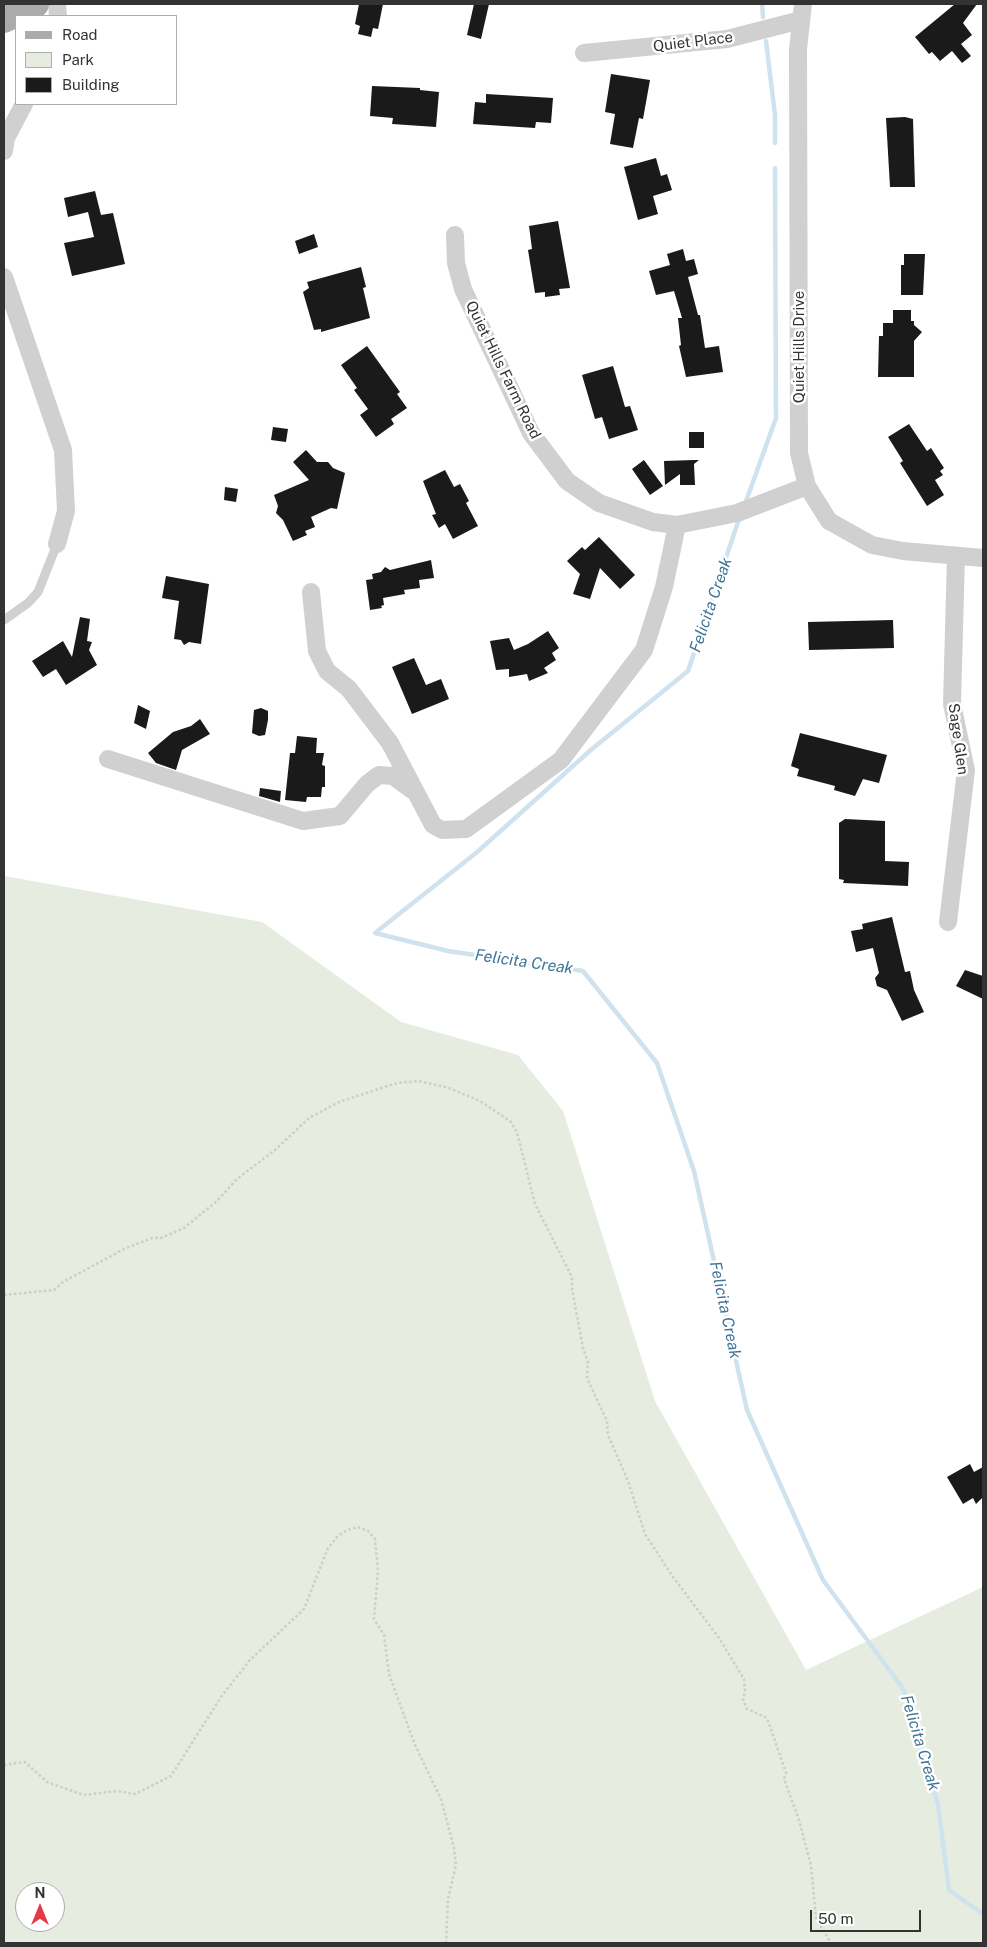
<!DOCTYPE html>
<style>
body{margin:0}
#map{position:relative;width:987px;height:1947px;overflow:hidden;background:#fff;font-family:"Public Sans",sans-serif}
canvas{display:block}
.frame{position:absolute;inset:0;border:5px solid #333;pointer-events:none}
.legend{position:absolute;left:15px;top:15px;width:162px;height:90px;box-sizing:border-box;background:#fff;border:1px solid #adadad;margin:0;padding:6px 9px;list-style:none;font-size:15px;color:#333}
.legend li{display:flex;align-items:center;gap:10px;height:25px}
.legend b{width:25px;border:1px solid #adadad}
.north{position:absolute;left:15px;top:1882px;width:50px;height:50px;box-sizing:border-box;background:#fff;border:1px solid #adadad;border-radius:50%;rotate:0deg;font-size:14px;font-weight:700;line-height:20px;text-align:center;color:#333}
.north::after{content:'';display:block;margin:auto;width:18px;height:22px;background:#e63946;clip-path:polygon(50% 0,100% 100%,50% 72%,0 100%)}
.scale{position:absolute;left:810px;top:1910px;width:111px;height:22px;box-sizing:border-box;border:2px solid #333;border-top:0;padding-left:6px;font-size:15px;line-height:18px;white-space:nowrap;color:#333;-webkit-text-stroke:4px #fff;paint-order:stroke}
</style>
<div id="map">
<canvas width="987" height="1947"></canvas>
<div class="frame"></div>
<ul class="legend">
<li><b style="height:6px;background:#ababab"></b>Road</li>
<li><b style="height:14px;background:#e6ecdf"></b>Park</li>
<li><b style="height:14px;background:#1a1a1a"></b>Building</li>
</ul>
<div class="north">N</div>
<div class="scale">50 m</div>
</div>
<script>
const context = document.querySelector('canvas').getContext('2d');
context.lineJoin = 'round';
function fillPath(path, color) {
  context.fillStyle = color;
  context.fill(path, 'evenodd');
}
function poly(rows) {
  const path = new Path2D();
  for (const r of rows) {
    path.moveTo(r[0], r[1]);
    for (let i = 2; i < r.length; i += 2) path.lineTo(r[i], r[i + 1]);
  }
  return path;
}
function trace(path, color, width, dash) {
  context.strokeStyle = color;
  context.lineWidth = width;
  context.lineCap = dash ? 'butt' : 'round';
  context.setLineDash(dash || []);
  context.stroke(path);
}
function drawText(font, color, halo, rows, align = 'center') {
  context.font = font + ' "Public Sans",sans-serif';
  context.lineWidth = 5;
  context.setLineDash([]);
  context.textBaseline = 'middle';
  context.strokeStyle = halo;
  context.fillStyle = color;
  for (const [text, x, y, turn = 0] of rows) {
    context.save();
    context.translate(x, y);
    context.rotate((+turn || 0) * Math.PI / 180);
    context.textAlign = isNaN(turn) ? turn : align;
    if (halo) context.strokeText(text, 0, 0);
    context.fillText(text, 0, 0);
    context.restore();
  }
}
const green = poly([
 [4,876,262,922,401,1022,518,1055,563,1111,655,1401,806,1670,983,1587,983,1943,4,1943],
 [25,1892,55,1892,55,1922,25,1922]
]);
const stream = poly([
 [762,4,763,17],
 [766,41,775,115,775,143],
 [745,504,776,418,775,168],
 [740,516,688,671,592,749,476,853,375,933,448,951,583,971,657,1063,694,1171,747,1410,823,1580,904,1690,938,1804,949,1890,983,1914]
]);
const building = poly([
 [359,4,383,4,378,29,373,28,371,37,358,34,360,26,355,24],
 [474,4,489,4,481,39,467,35],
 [955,4,977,4,963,23,972,35,961,44,971,56,962,63,952,51,940,61,932,52,929,54,915,37],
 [611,74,650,80,643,119,639,118,633,148,610,144,615,114,605,112],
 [372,86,420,88,420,90,439,92,436,127,392,124,393,118,370,116],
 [486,94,553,98,551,123,536,122,535,128,473,124,475,102,486,103],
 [905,117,913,119,915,187,890,187,886,118],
 [656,158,661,176,667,174,672,190,653,196,658,214,638,220,624,167],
 [95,191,101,215,113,213,125,264,72,276,64,243,94,237,88,212,68,217,64,198],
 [558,221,570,288,559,289,560,295,545,297,545,292,535,293,528,250,532,249,529,226],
 [314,234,318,247,299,254,295,241],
 [683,249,686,261,694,259,698,274,688,277,698,315,700,315,705,348,719,346,723,372,686,377,679,346,681,345,678,318,682,318,674,291,656,295,649,271,670,265,667,254],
 [904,254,925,254,923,295,901,295,901,265,904,265],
 [361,267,366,287,363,288,370,318,321,332,321,329,314,330,303,292,309,288,307,282],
 [893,310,911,310,911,321,914,321,914,325,922,332,914,341,914,377,878,377,879,336,883,336,883,323,893,323],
 [367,346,400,392,397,394,407,408,391,419,394,424,376,437,360,415,368,409,354,390,357,388,341,365],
 [613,366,625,407,630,406,638,430,609,439,602,417,595,419,582,375],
 [909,424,927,451,931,448,944,468,940,471,943,475,935,480,944,495,927,506,900,463,903,461,888,437],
 [273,427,288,429,286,442,271,440],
 [689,432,704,432,704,448,689,448],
 [306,450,317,462,328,462,333,468,345,473,337,509,331,508,311,517,315,527,305,531,307,535,293,541,283,520,276,513,278,506,274,495,309,480,293,462],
 [644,460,663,486,650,495,632,469],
 [694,460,699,460,694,464,695,485,680,485,680,474,665,485,664,461],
 [445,470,454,487,460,484,469,501,466,503,478,526,453,539,445,524,439,528,432,515,436,514,423,481],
 [225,487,238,489,236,502,224,500],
 [599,537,635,575,620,589,600,568,590,599,573,594,580,574,567,561,582,547,585,550],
 [431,560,434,578,419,580,420,588,404,590,405,594,383,598,384,605,381,606,382,608,370,610,366,580,373,579,372,574,381,572,385,567,390,570],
 [166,576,209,584,201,644,189,642,184,645,181,640,174,639,179,601,162,598],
 [80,617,90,619,87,641,92,642,89,650,97,665,66,685,56,669,43,677,32,661,63,641,72,657],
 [893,620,894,648,809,650,808,622],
 [548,631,559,648,552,653,556,660,544,668,548,673,529,681,527,674,509,677,509,669,496,670,490,641,509,638,514,650,528,644],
 [414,658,426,685,441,679,449,699,412,714,392,667],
 [138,705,150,711,146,729,134,723],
 [261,708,268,711,268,720,265,735,259,736,252,733,254,710],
 [200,719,210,734,182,750,176,770,156,763,148,753,173,732,191,726],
 [800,733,887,755,879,783,863,779,855,796,834,790,835,786,797,776,799,769,791,766],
 [297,736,317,738,316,753,324,753,322,765,325,766,325,787,322,787,321,797,307,797,306,802,285,800,290,753,295,753],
 [260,788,281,791,280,802,259,796],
 [845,819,885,821,885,861,909,862,908,886,843,883,844,880,839,879,839,823],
 [892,917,905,972,910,971,914,990,924,1012,902,1021,887,990,877,986,875,978,879,973,873,948,856,952,851,931,863,929,862,924],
 [965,970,983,976,983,999,956,986],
 [970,1464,974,1472,983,1467,983,1497,976,1504,973,1498,963,1504,947,1477]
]);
const path = poly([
 [4,1295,54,1290,63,1282,124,1249,152,1238,161,1238,184,1228,217,1201,237,1179,275,1150,309,1118,339,1102,397,1083,419,1081,449,1088,480,1101,510,1121,517,1132,535,1204,572,1277,572,1289,583,1348,588,1362,587,1378,607,1421,608,1435,628,1481,645,1534,673,1577,719,1638,744,1679,745,1692,743,1699,747,1709,767,1718,784,1767,786,1773,784,1779,799,1820,811,1866,816,1918,831,1943],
 [4,1765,25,1762,47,1782,84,1795,117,1791,135,1794,171,1776,221,1697,249,1661,304,1609,328,1548,337,1537,347,1530,358,1527,368,1531,375,1539,378,1570,374,1619,384,1635,389,1674,415,1745,441,1799,454,1848,456,1865,448,1899,446,1943]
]);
const service = poly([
 [4,620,28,603,38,592,57,544]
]);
const minor = poly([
 [57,4,58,16],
 [803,4,798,49,799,453,807,486,829,521,872,545,903,551,983,558],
 [584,53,727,39,801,20],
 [4,151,6,138,24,104],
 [455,235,456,263,463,289,531,433,567,481,599,503,653,522,677,525,737,513,807,486],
 [4,277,63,450,66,511,57,544],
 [311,592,317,651,327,671,349,689,390,743,433,825,442,830,466,829,561,760,644,650,664,587,677,525],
 [108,759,303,821,340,816,367,784,379,775,393,776,412,790],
 [948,922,966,770,952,704,956,556]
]);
const primary = poly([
 [4,19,35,4]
]);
const streetNames = [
 ["Quiet Place",693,42,-7],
 ["Quiet Hills Drive",799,347,-90],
 ["Quiet Hills Farm Road",503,370,64],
 ["Sage Glen",958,739,82]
];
const waterNames = [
 ["Felicita Creak",711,605,-71],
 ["Felicita Creak",524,962,8],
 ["Felicita Creak",725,1310,78],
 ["Felicita Creak",920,1743,73]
];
fillPath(green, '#e6ecdf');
trace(stream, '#cfe2ee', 4.5);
fillPath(building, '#1a1a1a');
trace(path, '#cdcdcd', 2.5, [2.5, 2.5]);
trace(service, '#d0d0d0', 9);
trace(minor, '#d0d0d0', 18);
trace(primary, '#ababab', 28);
drawText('15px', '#333', '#fff', streetNames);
drawText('italic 16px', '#3f7597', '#fff', waterNames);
</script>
